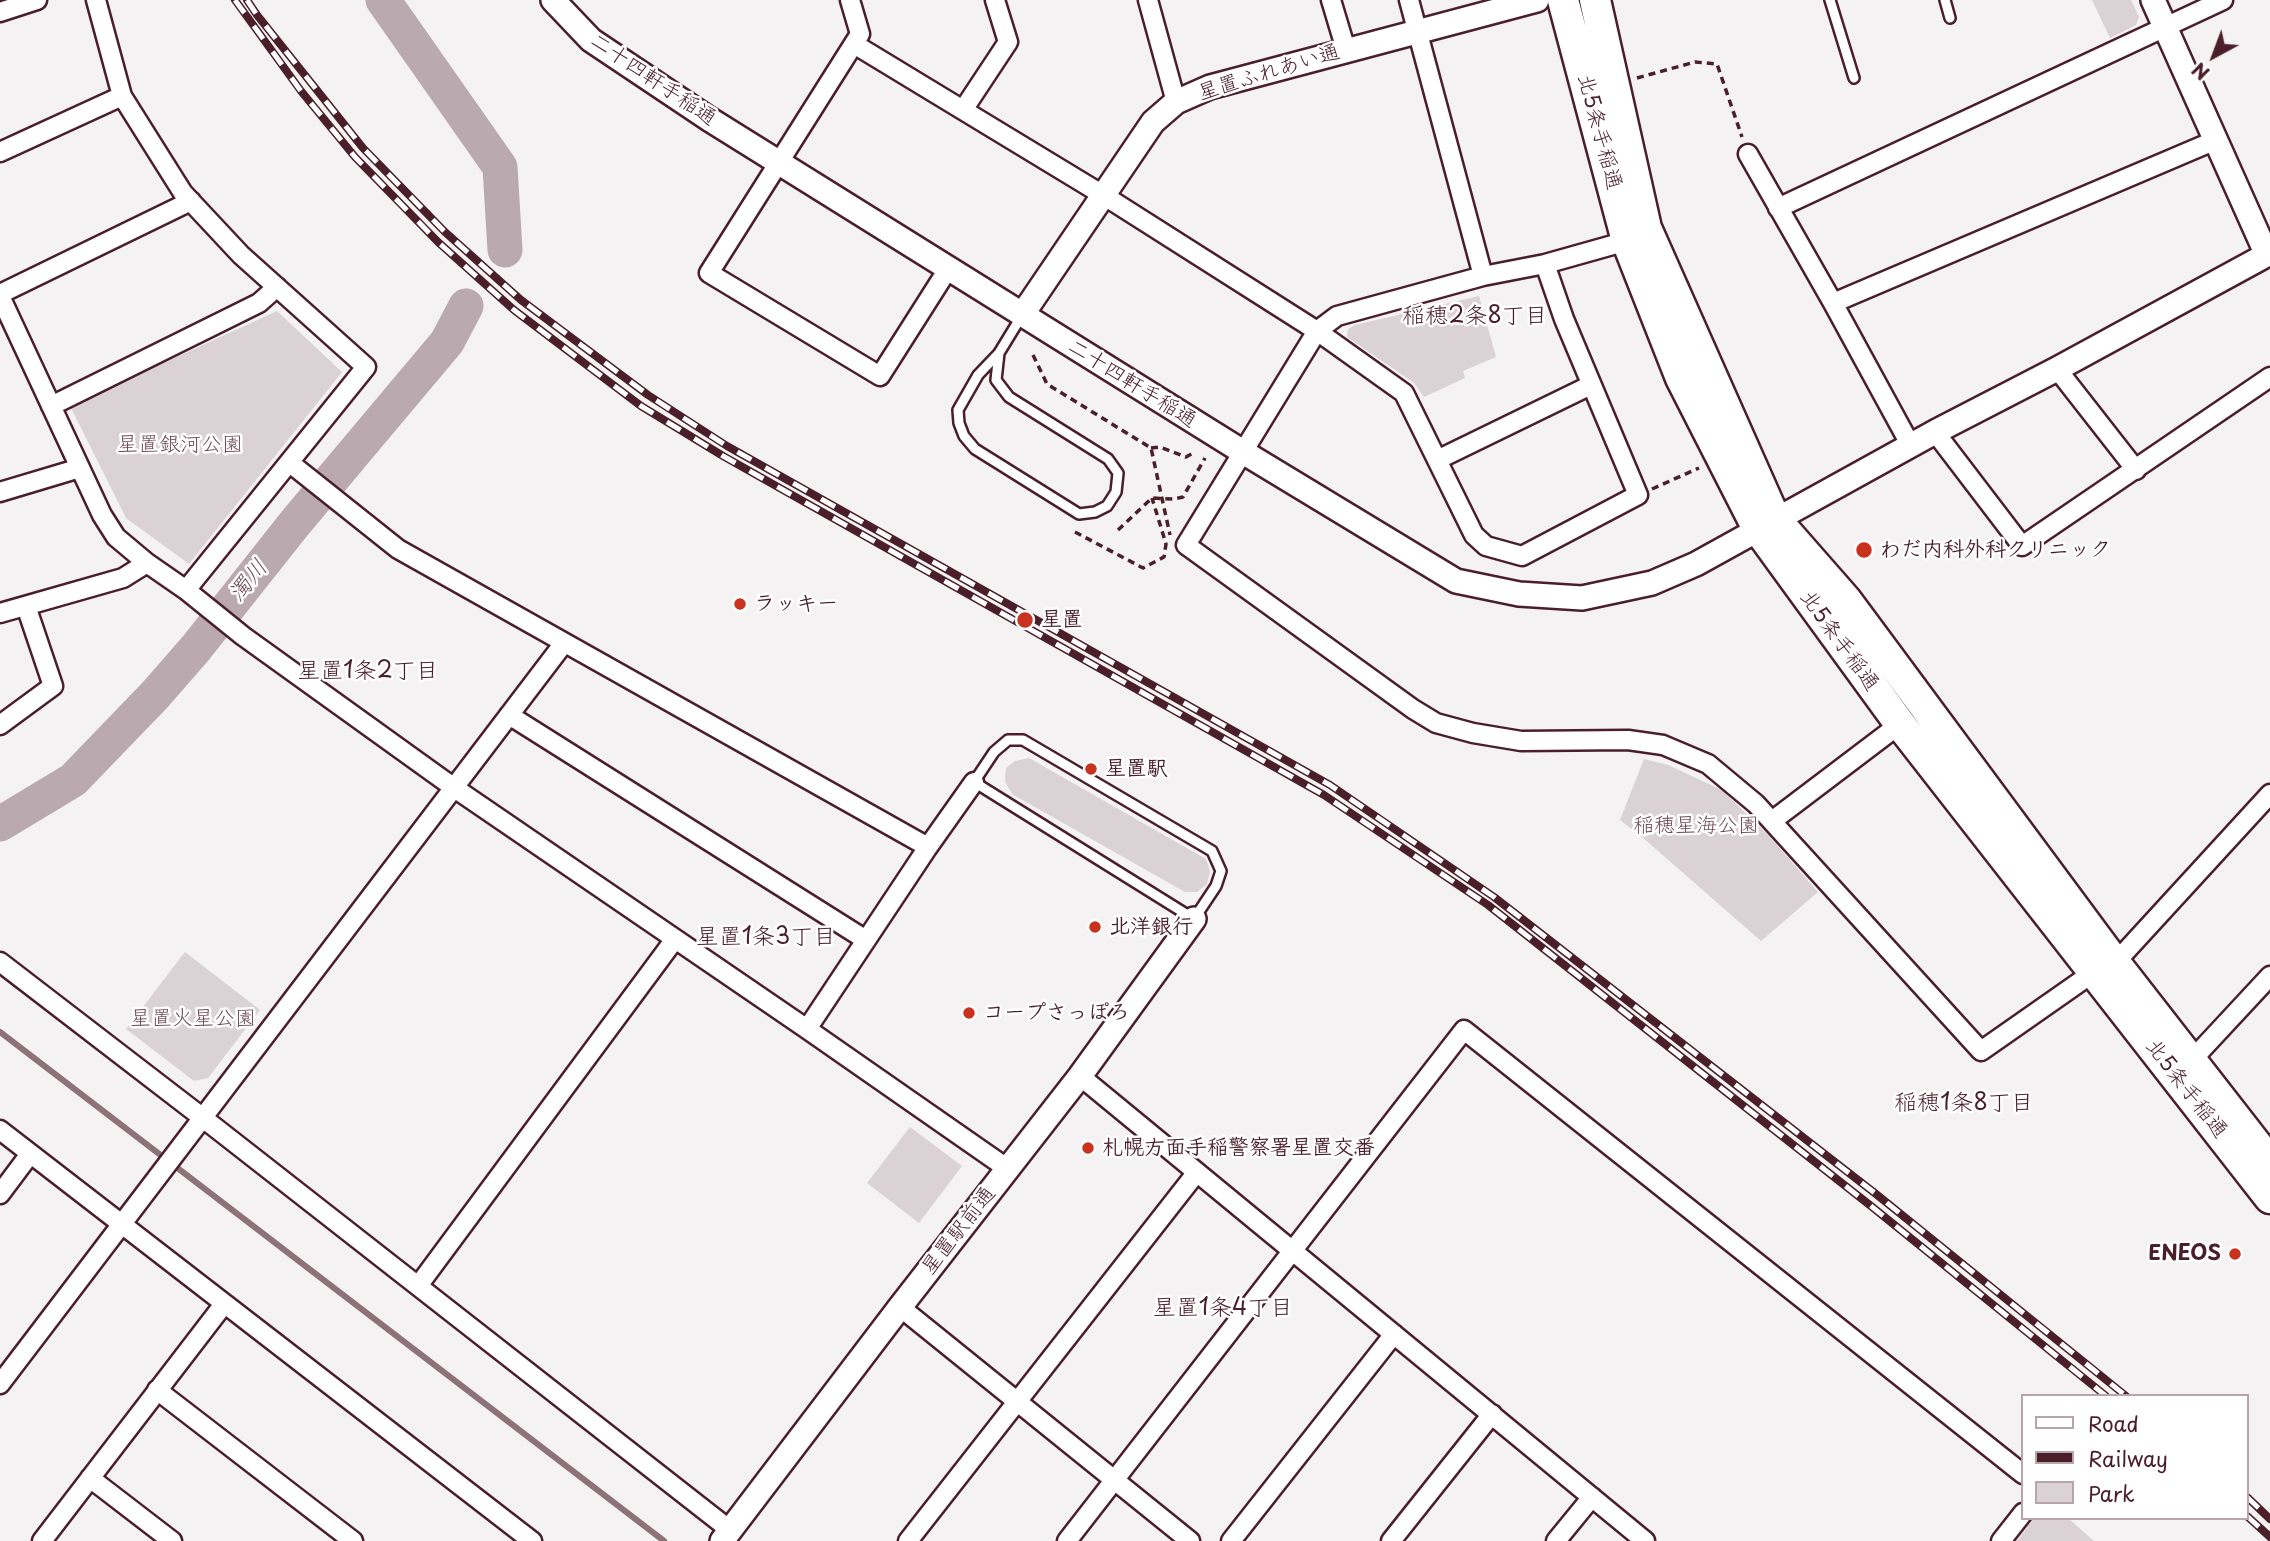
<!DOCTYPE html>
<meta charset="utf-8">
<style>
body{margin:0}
#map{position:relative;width:2270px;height:1541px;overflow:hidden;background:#f4f2f2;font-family:"Playpen Sans",sans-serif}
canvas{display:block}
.legend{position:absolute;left:2021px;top:1394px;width:228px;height:126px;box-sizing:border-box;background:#fff;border:2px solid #b7a5aa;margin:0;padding:9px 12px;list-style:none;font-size:21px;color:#4a1f2b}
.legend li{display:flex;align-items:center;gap:14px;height:35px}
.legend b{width:35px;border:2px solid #b7a5aa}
.north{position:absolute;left:2179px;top:21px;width:70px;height:70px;-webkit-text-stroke:5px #fff;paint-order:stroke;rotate:221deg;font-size:19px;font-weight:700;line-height:28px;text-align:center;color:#4a1f2b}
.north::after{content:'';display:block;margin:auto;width:24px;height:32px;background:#4a1f2b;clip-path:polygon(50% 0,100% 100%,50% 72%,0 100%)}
</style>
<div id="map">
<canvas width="2270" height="1541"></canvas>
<ul class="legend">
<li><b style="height:9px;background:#fff"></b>Road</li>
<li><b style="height:9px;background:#4a1f2b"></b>Railway</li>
<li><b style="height:19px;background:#dbd2d5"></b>Park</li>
</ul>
<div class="north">N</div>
</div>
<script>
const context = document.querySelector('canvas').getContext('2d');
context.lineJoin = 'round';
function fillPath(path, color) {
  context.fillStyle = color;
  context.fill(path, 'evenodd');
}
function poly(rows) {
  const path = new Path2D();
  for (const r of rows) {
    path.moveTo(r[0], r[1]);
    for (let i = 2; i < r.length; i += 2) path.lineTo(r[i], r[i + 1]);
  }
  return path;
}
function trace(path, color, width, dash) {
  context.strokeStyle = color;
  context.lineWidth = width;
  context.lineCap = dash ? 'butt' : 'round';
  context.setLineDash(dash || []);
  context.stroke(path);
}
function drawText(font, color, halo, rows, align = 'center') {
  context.font = font + ' "Playpen Sans","Klee One",sans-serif';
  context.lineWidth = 5;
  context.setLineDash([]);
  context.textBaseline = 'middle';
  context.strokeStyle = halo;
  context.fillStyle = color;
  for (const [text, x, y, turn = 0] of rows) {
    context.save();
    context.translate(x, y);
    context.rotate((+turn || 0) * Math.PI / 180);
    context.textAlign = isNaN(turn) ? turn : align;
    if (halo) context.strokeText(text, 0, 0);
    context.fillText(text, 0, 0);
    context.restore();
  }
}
const green = poly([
 [2092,0,2131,0,2139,17,2136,25,2110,38],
 [1479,296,1496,357,1463,371,1465,378,1424,397,1414,383,1347,337,1348,329,1355,325],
 [277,311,342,372,189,564,126,518,70,406],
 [1029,758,1206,859,1210,871,1207,884,1197,892,1185,892,1012,794,1005,781,1006,768,1015,761],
 [1644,759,1668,765,1722,790,1769,836,1818,892,1761,941,1642,837,1620,820],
 [185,952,260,1010,208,1078,194,1081,126,1029],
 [910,1127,962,1166,919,1223,867,1183],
 [2034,1518,2068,1518,2094,1541,2017,1541]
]);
const stream = poly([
 [0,1032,664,1541]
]);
const river = poly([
 [383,0,500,167,505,250],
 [0,824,73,780,155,695,196,648,295,523,447,342,466,306]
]);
const path = poly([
 [1637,78,1695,62,1717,64,1742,137],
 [1033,355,1047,384,1151,448,1170,535],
 [1151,448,1160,447,1186,457,1195,452],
 [1652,489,1699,468],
 [1118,530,1152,498,1173,499,1183,497,1205,458],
 [1075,532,1143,568,1164,557,1166,544,1152,498]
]);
const service = poly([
 [1830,0,1854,78],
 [1945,0,1950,18],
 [999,353,996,380,1009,397,1108,459,1118,473,1116,492,1107,506,1095,512,1079,514,975,449,964,436,959,423,958,410,978,375,999,353,1021,317],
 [1008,740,1023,740,1212,851,1221,871,1216,886,1194,919,974,782,994,752,1008,740]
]);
const minor = poly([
 [96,0,122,96,183,193,241,255,366,367,186,590],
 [850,0,860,34,709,273,880,376,948,269],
 [1148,0,1176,102],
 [1331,0,1346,50],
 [1409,0,1483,276],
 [0,12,37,0],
 [854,44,1103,195,1317,331,1404,393,1474,535,1486,546,1522,556,1638,495,1564,319,1545,264],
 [963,110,1008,42,995,0],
 [0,152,122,96],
 [1748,154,1833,303,1911,446],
 [1778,208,2223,0],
 [1627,241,1545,264,1483,276,1337,316,1317,331,1186,545,1413,709,1436,723,1473,733,1521,741,1628,740,1663,745,1708,764,1756,804,1981,1051,2094,972],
 [0,294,191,201],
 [0,296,102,515,116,537,147,563,186,590,243,636,453,787,807,1029,1008,1169],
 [1833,303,2216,140],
 [2057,369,2136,470],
 [51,406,259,303,277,287],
 [1935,432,2022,546,2270,377],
 [1437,460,1591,385],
 [290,463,398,549,928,847],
 [0,492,80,468],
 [0,613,123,578,147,563],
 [509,715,866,940],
 [0,725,53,686,26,606],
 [1772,821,1900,724],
 [0,962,203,1118,730,1530],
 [2115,963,2270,794],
 [807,1029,928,847,974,782],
 [2191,1061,2270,976],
 [1080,1076,1645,1541],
 [0,1130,532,1541],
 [0,1194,30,1154],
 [418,1286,675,939],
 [900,1307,1190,1541],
 [0,1384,564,643],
 [157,1390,353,1541],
 [90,1478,172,1541],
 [42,1541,224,1304],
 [908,1541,1197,1172],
 [1067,1541,1464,1030,2023,1474],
 [1231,1541,1394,1334],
 [1391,1541,1492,1414],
 [1556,1541,1592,1497],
 [2001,1541,2023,1513]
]);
const tertiary = poly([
 [553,0,591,40,709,119,1243,452,1456,581,1519,594,1582,598,1652,583,1696,564,1935,432,2057,369,2270,253],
 [2153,0,2267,255],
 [1022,315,1153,122,1176,102,1210,87,1537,0],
 [722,1541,900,1307,1080,1076,1194,919]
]);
const trunk = poly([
 [1563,0,1627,241,1681,378,1758,529,1900,724,2270,1198],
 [1595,0,1646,228,1775,519,1846,600,2115,963,2270,1162]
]);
const rail = poly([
 [235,0,301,91,355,157,438,242,514,310,641,406,723,456,1324,795,1488,905,1871,1206,2106,1396],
 [247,0,257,15,363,148,445,232,521,300,648,395,727,446,1330,785,1494,897,1876,1194,2126,1396],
 [2247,1497,2270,1519],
 [2247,1516,2270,1537]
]);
const markers = [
 [1864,550,9,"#c8321e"],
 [740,604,7,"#c8321e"],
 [1025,620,9,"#c8321e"],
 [1091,769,7,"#c8321e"],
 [1095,927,7,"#c8321e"],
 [969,1013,7,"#c8321e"],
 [1088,1148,7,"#c8321e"],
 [2235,1254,7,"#c8321e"]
];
const streetNames = [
 ["星置ふれあい通",1269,73,-17],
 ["二十四軒手稲通",653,80,34],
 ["北5条手稲通",1599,132,75],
 ["二十四軒手稲通",1132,384,32],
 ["北5条手稲通",1839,641,54],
 ["北5条手稲通",2186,1089,52],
 ["星置駅前通",959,1231,-52]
];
const parkNames = [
 ["星置銀河公園",180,445],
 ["稲穂星海公園",1696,826],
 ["星置火星公園",193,1019]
];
const poiNames = [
 ["わだ内科外科クリニック",1880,550],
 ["ラッキー",754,604],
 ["星置",1041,620],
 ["星置駅",1105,769],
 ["北洋銀行",1109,927],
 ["コープさっぽろ",983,1013],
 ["札幌方面手稲警察署星置交番",1102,1148],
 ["ENEOS",2221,1254,"right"]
];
const neighbourhoodNames = [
 ["稲穂2条8丁目",1475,317],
 ["星置1条2丁目",368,672],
 ["星置1条3丁目",766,938],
 ["稲穂1条8丁目",1964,1104],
 ["星置1条4丁目",1223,1309]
];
const waterNames = [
 ["濁川",249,581,-50]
];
fillPath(green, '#dbd2d5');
trace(stream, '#8d727a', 6);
trace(river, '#baa9ae', 35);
trace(service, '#4a1f2b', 14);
trace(minor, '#4a1f2b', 23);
trace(tertiary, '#4a1f2b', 28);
trace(trunk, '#4a1f2b', 35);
trace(path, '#4a1f2b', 3.5, [7, 5]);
trace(service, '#fff', 9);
trace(minor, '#fff', 18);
trace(tertiary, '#fff', 23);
trace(trunk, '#fff', 30);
trace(rail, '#4a1f2b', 8);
trace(rail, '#fff', 5, [16]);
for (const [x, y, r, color] of markers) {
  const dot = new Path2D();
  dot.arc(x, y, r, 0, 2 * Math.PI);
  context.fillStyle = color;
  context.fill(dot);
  trace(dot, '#fff', 2.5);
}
drawText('21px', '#4a1f2b', '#fff', streetNames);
drawText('21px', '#6e4c56', '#fff', parkNames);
drawText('bold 21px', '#4a1f2b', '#fff', poiNames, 'left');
drawText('23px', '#4a1f2b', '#fff', neighbourhoodNames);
drawText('italic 23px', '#714f59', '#fff', waterNames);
</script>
